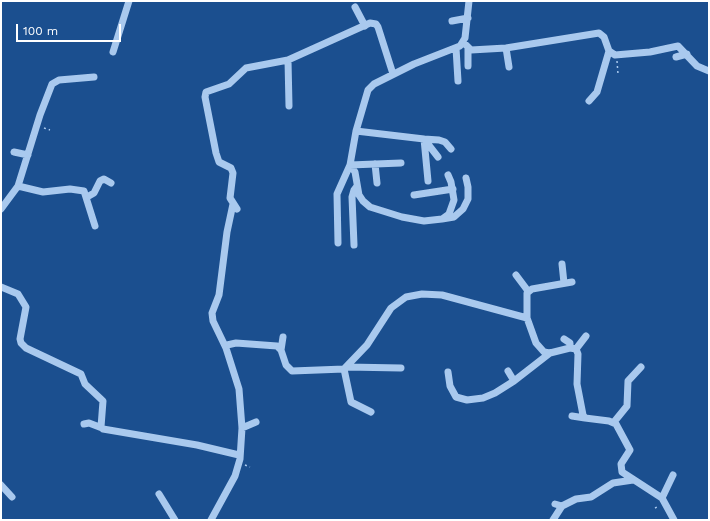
<!DOCTYPE html>
<style>
body{margin:0}
#map{position:relative;width:710px;height:521px;overflow:hidden;background:#1b4f8f;font-family:"Work Sans",sans-serif}
canvas{display:block}
.frame{position:absolute;inset:0;border:2px solid #fff;pointer-events:none}
.scale{position:absolute;left:16px;top:24px;width:105px;height:18px;box-sizing:border-box;border:2px solid #fff;border-top:0;padding-left:5px;font-size:12px;line-height:14px;white-space:nowrap;color:#fff;-webkit-text-stroke:3px #1b4f8f;paint-order:stroke}
</style>
<div id="map">
<canvas width="710" height="521"></canvas>
<div class="frame"></div>
<div class="scale">100 m</div>
</div>
<script>
const context = document.querySelector('canvas').getContext('2d');
context.lineJoin = 'round';
function poly(rows) {
  const path = new Path2D();
  for (const r of rows) {
    path.moveTo(r[0], r[1]);
    for (let i = 2; i < r.length; i += 2) path.lineTo(r[i], r[i + 1]);
  }
  return path;
}
function trace(path, color, width, dash) {
  context.strokeStyle = color;
  context.lineWidth = width;
  context.lineCap = dash ? 'butt' : 'round';
  context.setLineDash(dash || []);
  context.stroke(path);
}
const path = poly([
 [617,61,618,74],
 [44,128,50,130],
 [245,465,250,467],
 [655,508,659,506]
]);
const minor = poly([
 [355,7,365,26],
 [452,21,468,18],
 [463,42,471,50,506,48,599,33,604,37,609,51,615,55,650,52,678,46,697,66,709,71],
 [456,48,458,81],
 [506,48,509,67],
 [468,49,468,66],
 [113,52,129,1],
 [676,57,687,54],
 [288,60,289,106],
 [589,101,597,92,609,51],
 [356,131,424,139,438,157],
 [14,152,28,155],
 [375,164,377,183],
 [350,165,355,172,359,195,363,201,370,207,402,217,424,221,442,219,449,214,454,200,451,182,448,175],
 [350,165,401,163],
 [428,181,424,139,439,140,445,142,451,149],
 [18,186,43,192,70,189,84,191,95,226],
 [414,195,453,189],
 [87,197,94,193,100,181,104,179,111,183],
 [1,209,18,186,40,115,52,84,59,80,94,77],
 [237,209,230,198,233,173,231,168,219,162,216,153,205,97,206,92,229,84,246,68,288,60,370,23,376,24,378,27,393,74],
 [442,219,454,217,463,209,468,199,468,187,466,178],
 [338,243,337,194,350,165,356,131,368,90,374,84,414,64,460,46,465,38,469,1],
 [354,245,352,197,354,190,357,186],
 [562,264,564,283],
 [516,275,528,291],
 [572,282,532,289,527,293,527,318,536,343,544,352,550,353,570,348,576,349,578,354,577,384,583,415,585,418,609,421,616,424,630,450,621,464,622,472,662,498,674,520],
 [1,287,18,294,26,307,20,339,21,343,26,348,81,374,85,384,103,401,101,427,103,429,197,445,239,455],
 [564,339,570,343,570,348],
 [226,348,213,321,212,313,219,295,227,232,233,204],
 [576,349,586,336],
 [281,350,283,337],
 [347,367,401,368],
 [344,369,351,402,371,412],
 [508,371,514,381],
 [448,372,450,386,456,397,467,400,483,398,495,393,514,381,550,353],
 [572,416,585,418],
 [614,422,627,406,628,381,641,367],
 [84,424,89,423,102,428],
 [242,428,256,422],
 [1,485,12,497],
 [159,494,175,520],
 [662,498,673,475],
 [555,504,562,506,576,499,591,497,613,483,633,480],
 [211,520,235,476,240,459,242,428,239,389,226,348,227,345,236,343,277,346,281,350,286,365,292,371,344,369,367,345,391,308,406,297,422,294,442,295,527,318],
 [553,520,562,506]
]);
trace(path, '#a9c9ee', 1.5, [2, 3]);
trace(minor, '#a9c9ee', 7);
</script>
